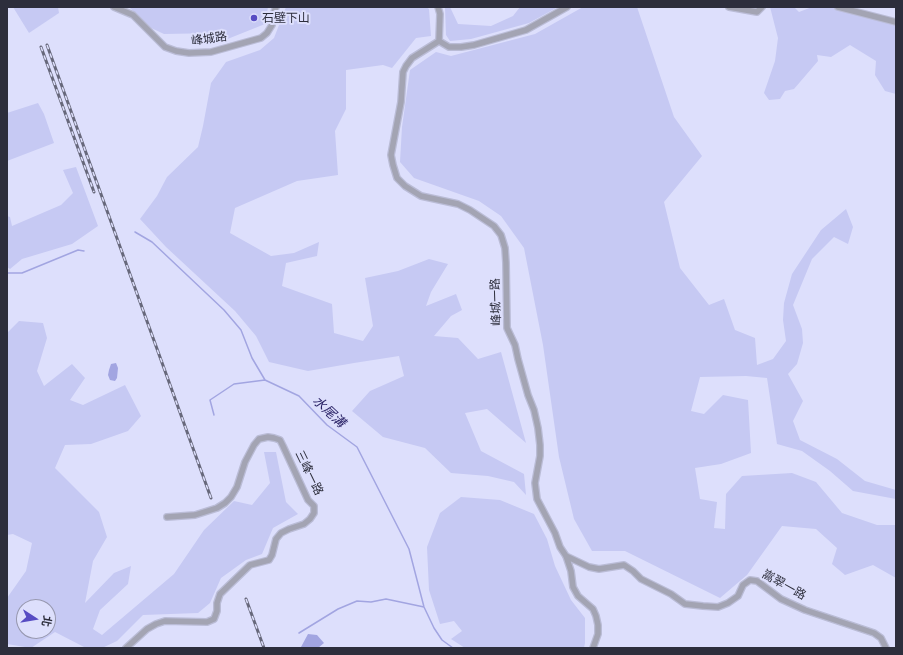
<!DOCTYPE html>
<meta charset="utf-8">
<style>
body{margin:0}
#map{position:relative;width:903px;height:655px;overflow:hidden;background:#dddffc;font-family:Mulish,"Noto Sans TC",sans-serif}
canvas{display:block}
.frame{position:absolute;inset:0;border:8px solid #2d2e3c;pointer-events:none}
.north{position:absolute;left:16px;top:599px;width:40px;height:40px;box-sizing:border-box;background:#dddffc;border:1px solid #9798af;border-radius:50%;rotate:102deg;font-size:11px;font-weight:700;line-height:16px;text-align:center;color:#2d2e3c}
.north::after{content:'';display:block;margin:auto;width:14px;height:18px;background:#574cc3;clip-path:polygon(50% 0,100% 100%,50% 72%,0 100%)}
</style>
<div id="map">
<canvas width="903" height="655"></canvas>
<div class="frame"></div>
<div class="north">北</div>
</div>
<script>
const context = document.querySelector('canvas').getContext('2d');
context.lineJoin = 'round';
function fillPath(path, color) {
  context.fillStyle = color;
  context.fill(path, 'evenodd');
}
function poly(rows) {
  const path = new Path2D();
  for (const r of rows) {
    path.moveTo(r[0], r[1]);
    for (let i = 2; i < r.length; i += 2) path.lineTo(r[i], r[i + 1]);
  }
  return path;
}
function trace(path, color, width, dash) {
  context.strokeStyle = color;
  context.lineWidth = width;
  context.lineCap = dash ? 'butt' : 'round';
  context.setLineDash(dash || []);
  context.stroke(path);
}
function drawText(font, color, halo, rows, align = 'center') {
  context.font = font + ' Mulish,"Noto Sans TC",sans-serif';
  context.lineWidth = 4;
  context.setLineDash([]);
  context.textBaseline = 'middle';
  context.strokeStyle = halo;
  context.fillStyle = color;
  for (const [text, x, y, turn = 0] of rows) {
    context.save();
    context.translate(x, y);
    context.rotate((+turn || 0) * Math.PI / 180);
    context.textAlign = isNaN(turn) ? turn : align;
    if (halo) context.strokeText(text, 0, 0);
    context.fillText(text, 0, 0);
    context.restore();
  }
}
const green = poly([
 [13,7,58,7,59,13,29,33],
 [129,7,268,7,265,24,225,40,219,33,164,34,149,27],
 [286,7,426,7,429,9,431,36,416,38,392,68,383,65,346,70,346,109,335,131,338,175,297,181,235,208,230,233,271,256,294,253,319,242,317,256,286,263,282,286,332,304,334,333,363,341,373,326,365,278,398,271,429,259,448,264,431,292,426,306,456,294,462,310,451,316,434,336,458,338,478,359,501,352,526,443,487,409,465,413,481,451,524,474,526,495,514,482,488,476,451,473,425,448,383,437,352,411,370,391,404,376,399,356,354,363,308,371,269,362,256,336,235,311,166,247,140,219,157,196,167,177,198,147,203,126,211,83,226,62,260,50,274,38],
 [445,7,450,7,458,24,491,26,513,16,520,7,558,7,529,23,471,39,450,41,446,35],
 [583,7,637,7,674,117,702,156,664,202,680,268,709,305,724,299,735,330,755,338,757,365,773,359,786,341,783,320,784,303,792,274,821,230,846,209,853,227,848,244,834,237,812,259,793,305,802,329,803,343,797,364,788,374,803,401,793,421,800,440,837,459,865,481,896,490,896,499,853,491,830,471,802,451,777,444,767,378,746,376,700,377,691,411,704,414,723,395,748,400,751,453,721,464,695,468,700,499,717,502,714,528,725,529,726,494,742,476,792,473,816,482,842,513,877,525,896,525,896,578,873,565,845,575,832,564,837,548,816,529,782,526,747,575,720,598,625,551,592,551,574,519,559,457,543,345,524,248,501,216,479,201,414,178,400,162,402,127,410,70,436,52,451,56,535,34],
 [770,7,794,7,799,12,812,7,840,7,896,25,896,94,885,91,875,75,876,61,850,45,831,57,817,55,818,61,794,89,785,91,780,99,769,100,764,93,775,61,778,38],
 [38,103,44,114,54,143,7,161,7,113],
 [76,167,98,226,72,244,22,259,10,269,7,267,7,216,10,217,12,226,61,205,73,193,63,170],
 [19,321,43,323,47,338,37,371,44,386,72,364,85,378,70,400,83,405,125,385,141,416,128,431,91,444,65,445,55,468,99,512,107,537,93,561,85,603,114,573,131,566,128,584,100,610,93,629,102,635,174,574,204,530,234,501,252,505,270,483,264,452,276,452,286,502,298,514,273,528,262,554,246,560,221,578,210,603,198,613,143,615,117,641,102,648,86,648,55,632,31,648,7,644,7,598,26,571,32,543,13,534,7,535,7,333],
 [24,607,48,607,48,631,24,631],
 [461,497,500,500,534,514,547,539,555,566,571,600,585,618,585,643,584,648,465,648,451,639,462,631,454,621,440,624,429,590,427,547,440,513]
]);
const water = poly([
 [116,363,118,368,117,378,115,381,110,380,108,375,109,370,111,364],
 [308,634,317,635,324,643,318,648,301,647]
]);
const stream = poly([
 [135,232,152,242,224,310,241,330,252,358,265,380,299,396,327,425,357,447,409,549,424,607,434,628,442,640,453,648],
 [7,273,22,273,78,250,84,251],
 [214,415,210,400,234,384,265,380],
 [299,633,338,609,357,601,371,602,386,599,424,607]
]);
const minor = poly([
 [114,7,133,15,165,47,176,51,189,53,211,52,261,38,267,33,272,25,273,15,276,7],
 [438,7,440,14,439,41,449,47,461,47,474,45,526,30,567,7],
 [729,7,757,12,762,7],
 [838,7,896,22],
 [439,41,412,58,406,66,403,72,401,102,391,155,393,165,397,178,405,186,421,196,458,204,470,210,494,226,501,235,505,248,506,263,507,328,515,345,518,359,528,395,534,410,538,428,540,445,540,456,535,483,537,499,555,533,560,547,566,556,571,571,573,587,578,596,593,609,596,616,598,625,598,634,593,648],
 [566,556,589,567,599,569,624,565,633,571,641,579,671,594,685,604,703,606,718,607,728,603,738,596,743,585,750,580,757,581,781,599,805,610,874,633,881,638,886,648],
 [126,648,147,629,156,624,165,621,207,622,214,619,217,611,217,603,220,594,250,565,269,560,272,555,276,539,281,533,289,529,304,524,310,519,314,513,314,506,308,500,283,446,280,440,274,438,268,437,259,439,254,445,245,462,237,487,231,497,225,503,217,508,195,515,167,517]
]);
const rail = poly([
 [47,45,211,498],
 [41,47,94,192],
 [246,599,264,648]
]);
const markers = [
 [254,18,4,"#574cc3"]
];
const poiNames = [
 ["石壁下山",262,18]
];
const streetNames = [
 ["峰城路",209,39,-8],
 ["峰城一路",496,302,-92],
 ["三峰一路",309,473,64],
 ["嵩翠一路",784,585,29]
];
const waterNames = [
 ["水尾溝",329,412,43]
];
fillPath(green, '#c6c9f3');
fillPath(water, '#a2a5e1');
trace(stream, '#a2a5e1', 1.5);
trace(minor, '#babcd6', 8);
trace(minor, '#a3a4b3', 5.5);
trace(rail, '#67687b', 3);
trace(rail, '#dddffc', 1.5, [4.5]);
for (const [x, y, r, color] of markers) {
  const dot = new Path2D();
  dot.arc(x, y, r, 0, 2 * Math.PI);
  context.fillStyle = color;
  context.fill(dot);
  trace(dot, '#dddffc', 1.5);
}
drawText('12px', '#2d2e3c', '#dddffc', poiNames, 'left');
drawText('12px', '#2d2e3c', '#dddffc', streetNames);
drawText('italic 13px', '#261e63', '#dddffc', waterNames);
</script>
